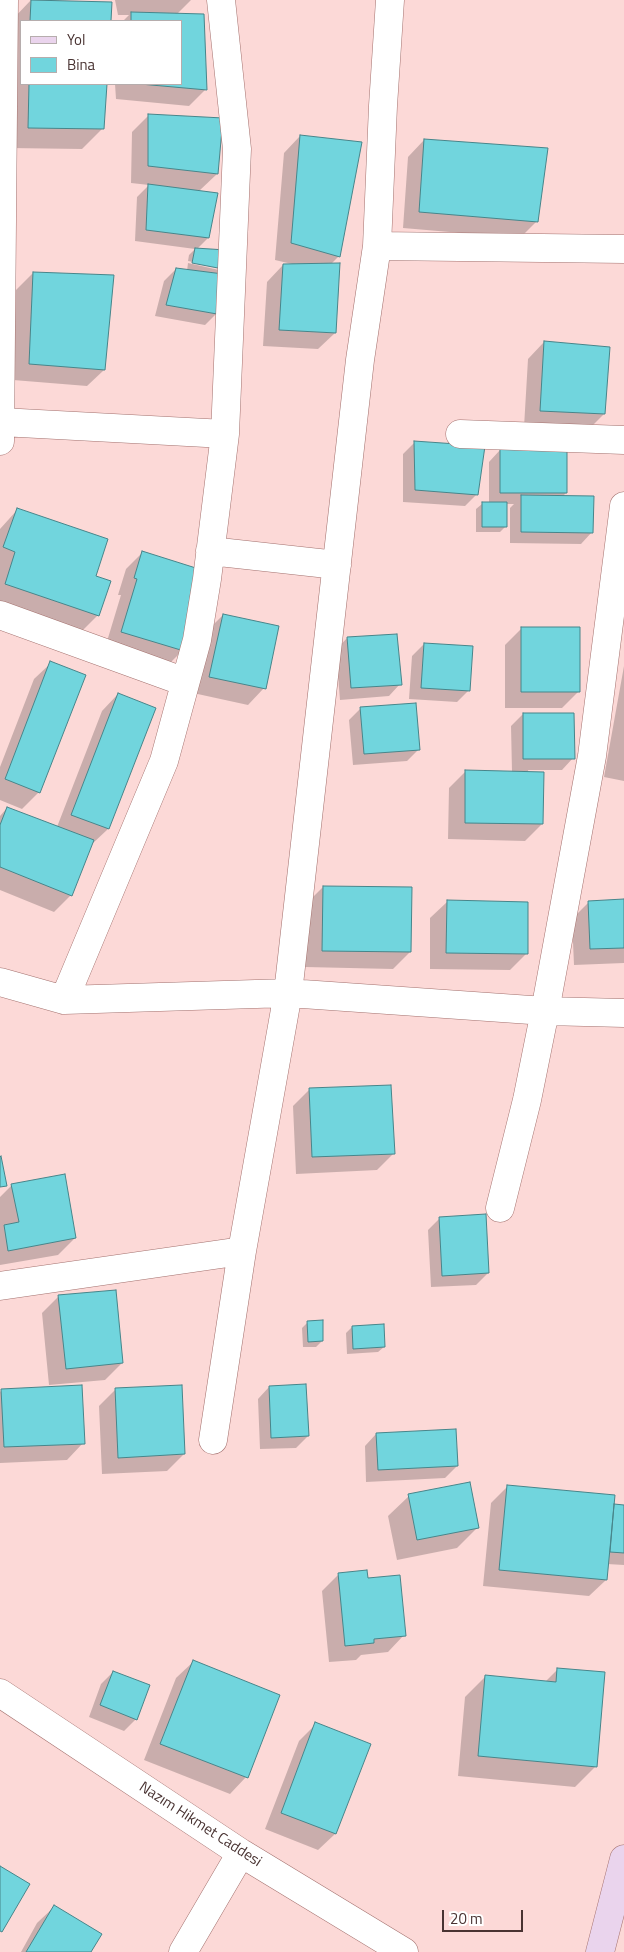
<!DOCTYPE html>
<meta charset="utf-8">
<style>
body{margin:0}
#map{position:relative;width:624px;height:1952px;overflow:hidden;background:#fcd9d7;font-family:"Titillium Web",sans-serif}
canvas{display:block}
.legend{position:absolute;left:20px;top:20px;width:162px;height:65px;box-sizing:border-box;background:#fff;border:1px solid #b6adad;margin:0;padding:6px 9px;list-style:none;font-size:15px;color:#493332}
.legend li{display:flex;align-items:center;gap:10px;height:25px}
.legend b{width:25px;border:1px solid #b6adad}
.scale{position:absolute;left:442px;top:1910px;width:81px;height:22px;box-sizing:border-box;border:2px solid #493332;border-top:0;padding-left:6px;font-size:15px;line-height:18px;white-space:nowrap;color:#493332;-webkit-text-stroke:4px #fff;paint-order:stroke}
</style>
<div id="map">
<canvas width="624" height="1952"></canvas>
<ul class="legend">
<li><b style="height:6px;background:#ead4ed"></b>Yol</li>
<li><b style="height:14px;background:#71d5dd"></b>Bina</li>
</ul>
<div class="scale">20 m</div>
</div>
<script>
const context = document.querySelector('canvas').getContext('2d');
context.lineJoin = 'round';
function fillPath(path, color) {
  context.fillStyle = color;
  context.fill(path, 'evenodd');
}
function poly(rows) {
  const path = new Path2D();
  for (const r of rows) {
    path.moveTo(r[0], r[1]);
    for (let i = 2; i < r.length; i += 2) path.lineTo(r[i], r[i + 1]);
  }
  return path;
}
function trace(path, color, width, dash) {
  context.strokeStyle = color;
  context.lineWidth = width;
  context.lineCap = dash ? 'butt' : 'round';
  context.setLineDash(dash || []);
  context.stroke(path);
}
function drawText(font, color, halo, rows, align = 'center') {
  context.font = font + ' "Titillium Web",sans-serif';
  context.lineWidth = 4;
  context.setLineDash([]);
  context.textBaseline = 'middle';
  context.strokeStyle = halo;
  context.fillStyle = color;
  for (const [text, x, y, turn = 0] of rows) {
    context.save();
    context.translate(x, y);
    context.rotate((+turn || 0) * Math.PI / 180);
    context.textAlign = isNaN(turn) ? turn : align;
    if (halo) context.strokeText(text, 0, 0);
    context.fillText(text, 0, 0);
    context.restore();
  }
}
const shadow = poly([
 [31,0,111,3,110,21,21,21,21,84,106,84,103,128,82,149,8,148,11,21],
 [115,0,191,0,177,14,203,15,205,90,189,106,116,99,115,84,181,84,181,21,123,21,129,15,118,15],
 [149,115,217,174,199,191,208,238,197,249,222,269,216,275,216,314,205,325,155,316,164,281,176,269,187,271,188,263,219,270,219,267,188,261,189,255,195,249,135,241,137,197,149,185,131,183,132,132],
 [300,136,339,256,330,265,335,333,318,349,263,346,267,282,283,265,292,264,275,260,284,153],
 [424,140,537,221,520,238,403,228,408,157],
 [33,273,104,370,87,386,13,380,16,290],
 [544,342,604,414,587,431,524,427,528,359],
 [415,442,477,494,465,506,403,502,403,454],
 [500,450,566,493,562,497,592,532,581,544,510,543,510,508,514,504,506,504,506,526,500,532,476,532,476,509,482,504,489,504,489,462],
 [18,509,94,576,109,582,97,616,81,632,0,604,0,529],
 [142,553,183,650,166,667,105,648,121,595,118,595,126,569],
 [223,615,264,688,248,705,193,693,206,632],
 [522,628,579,691,562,708,505,708,505,645],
 [347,638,400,684,389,696,340,700,336,650],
 [424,644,469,690,457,702,409,699,412,656],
 [51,663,39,792,22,809,0,800,0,767,34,679],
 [624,666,624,781,604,777],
 [118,694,154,708,108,829,91,845,71,895,54,912,0,890,0,816,7,808,57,827,102,711],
 [361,708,418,750,407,761,353,765,349,720],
 [523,714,573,758,562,770,528,770,542,824,525,841,448,839,449,788,466,771,512,772,511,726],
 [323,887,410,952,393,969,305,967,306,904],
 [624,901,624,963,574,965,572,919,589,902],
 [447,902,526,954,510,970,430,969,430,918],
 [310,1089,394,1153,377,1170,296,1174,293,1106],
 [12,1185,75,1238,58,1255,0,1265,0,1197],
 [440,1218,488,1273,476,1285,431,1287,428,1230],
 [59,1296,122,1363,105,1380,49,1385,42,1313],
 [308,1322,322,1341,316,1347,303,1347,302,1328],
 [352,1327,384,1347,378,1352,347,1354,346,1333],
 [269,1387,308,1436,296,1448,260,1449,258,1399],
 [2,1390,83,1443,67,1460,0,1463,0,1392],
 [115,1390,184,1454,167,1471,102,1474,99,1406],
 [376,1434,457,1466,445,1478,366,1482,365,1446],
 [508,1486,612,1508,624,1506,624,1565,607,1564,606,1580,589,1596,483,1586,491,1503],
 [409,1496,478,1527,457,1548,397,1560,388,1516],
 [339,1574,367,1579,404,1635,388,1652,361,1655,356,1660,329,1662,322,1591],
 [193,1662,246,1777,230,1794,144,1760,176,1678],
 [558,1669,596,1766,575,1787,458,1776,465,1697,486,1676,545,1682],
 [113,1672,136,1719,124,1731,89,1717,101,1684],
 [316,1724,369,1745,335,1834,318,1850,265,1829,299,1741],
 [54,1907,90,1952,21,1952,37,1923]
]);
const building = poly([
 [31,0,112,2,111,21,30,21,31,0],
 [131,12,204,14,207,90,140,84,181,84,181,21,131,21,131,12],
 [29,84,107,84,104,129,28,128,29,84],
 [148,114,223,118,218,174,148,166,148,114],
 [300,135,362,142,340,257,291,243,300,135],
 [424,139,548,148,538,222,419,212,424,139],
 [148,184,218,193,209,238,146,230,148,184],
 [195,248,226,250,223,269,192,263,195,248],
 [340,263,336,333,279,330,283,264,340,263],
 [176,268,223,274,217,314,166,305,176,268],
 [33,272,114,275,105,370,29,364,33,272],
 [544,341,610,347,605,414,540,411,544,341],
 [414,441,485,446,478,495,415,490,414,441],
 [500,449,567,449,567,493,500,493,500,449],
 [521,495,594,496,593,533,521,532,521,495],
 [482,502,507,502,507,527,482,527,482,502],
 [17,508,108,539,96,576,111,581,99,616,5,584,15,552,3,547,17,508],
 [142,551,199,569,184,651,121,632,137,579,134,578,142,551],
 [223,614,279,626,266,689,209,677,223,614],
 [521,627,580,627,580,692,521,692,521,627],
 [397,634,402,685,351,688,347,637,397,634],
 [424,643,473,646,470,691,421,688,424,643],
 [50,661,86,675,40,793,5,779,50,661],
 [118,693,156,708,109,829,71,815,118,693],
 [416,703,420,750,364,754,360,707,416,703],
 [523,713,574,713,575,759,523,759,523,713],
 [465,770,544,772,543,824,465,823,465,770],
 [7,807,94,840,72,896,0,867,0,825,7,807],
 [323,886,412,887,411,952,322,951,323,886],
 [624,899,624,948,590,949,588,901,624,899],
 [447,900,528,902,528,954,446,953,447,900],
 [391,1085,395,1154,312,1157,309,1088,391,1085],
 [1,1156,7,1186,0,1187,0,1157,1,1156],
 [65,1174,76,1238,8,1251,4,1225,19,1222,11,1184,65,1174],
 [486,1214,489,1273,442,1276,439,1217,486,1214],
 [116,1290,123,1363,66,1369,58,1295,116,1290],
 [323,1320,323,1341,308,1342,307,1321,323,1320],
 [384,1324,385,1347,353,1349,352,1326,384,1324],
 [306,1384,309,1436,271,1438,269,1386,306,1384],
 [82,1385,85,1444,4,1447,1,1389,82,1385],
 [182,1385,185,1454,118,1458,115,1388,182,1385],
 [456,1429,458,1466,378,1470,376,1433,456,1429],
 [470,1482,479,1528,417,1540,408,1494,470,1482],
 [507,1485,615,1495,607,1580,499,1570,507,1485],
 [614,1504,624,1505,624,1553,610,1552,614,1504],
 [367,1570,368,1578,400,1575,406,1636,374,1639,374,1643,345,1646,338,1573,367,1570],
 [193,1660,280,1695,248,1778,160,1744,193,1660],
 [557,1668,605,1672,597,1767,478,1756,485,1675,556,1682,557,1668],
 [113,1671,150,1685,137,1720,100,1705,113,1671],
 [315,1722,371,1744,336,1834,281,1813,315,1722],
 [0,1866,30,1884,2,1932,0,1931,0,1866],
 [54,1905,102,1934,91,1952,26,1952,54,1905]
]);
const minor = poly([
 [377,246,624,249],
 [1,422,225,434],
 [460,434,624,440],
 [0,441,4,0],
 [210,551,337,565],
 [0,615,185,682],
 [0,982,64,1000,288,993,545,1011,624,1013],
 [64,1000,164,761,197,640,207,579,225,434,237,149,221,0],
 [500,1208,527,1100,545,1011,592,756,624,506],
 [0,1286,242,1251],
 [213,1440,242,1251,288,993,360,360,377,246,383,106,390,0],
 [0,1693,241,1853,404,1952],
 [183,1952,241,1853]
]);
const secondary = poly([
 [600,1952,624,1859]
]);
const streetNames = [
 ["Nazım Hikmet Caddesi",200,1825,33]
];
fillPath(shadow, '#0003');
fillPath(building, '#71d5dd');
trace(building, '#47858a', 1);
trace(minor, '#a3716e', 29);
trace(secondary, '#a3716e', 29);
trace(minor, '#fff', 28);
trace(secondary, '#ead4ed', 28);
drawText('15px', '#493332', '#fff', streetNames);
</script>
